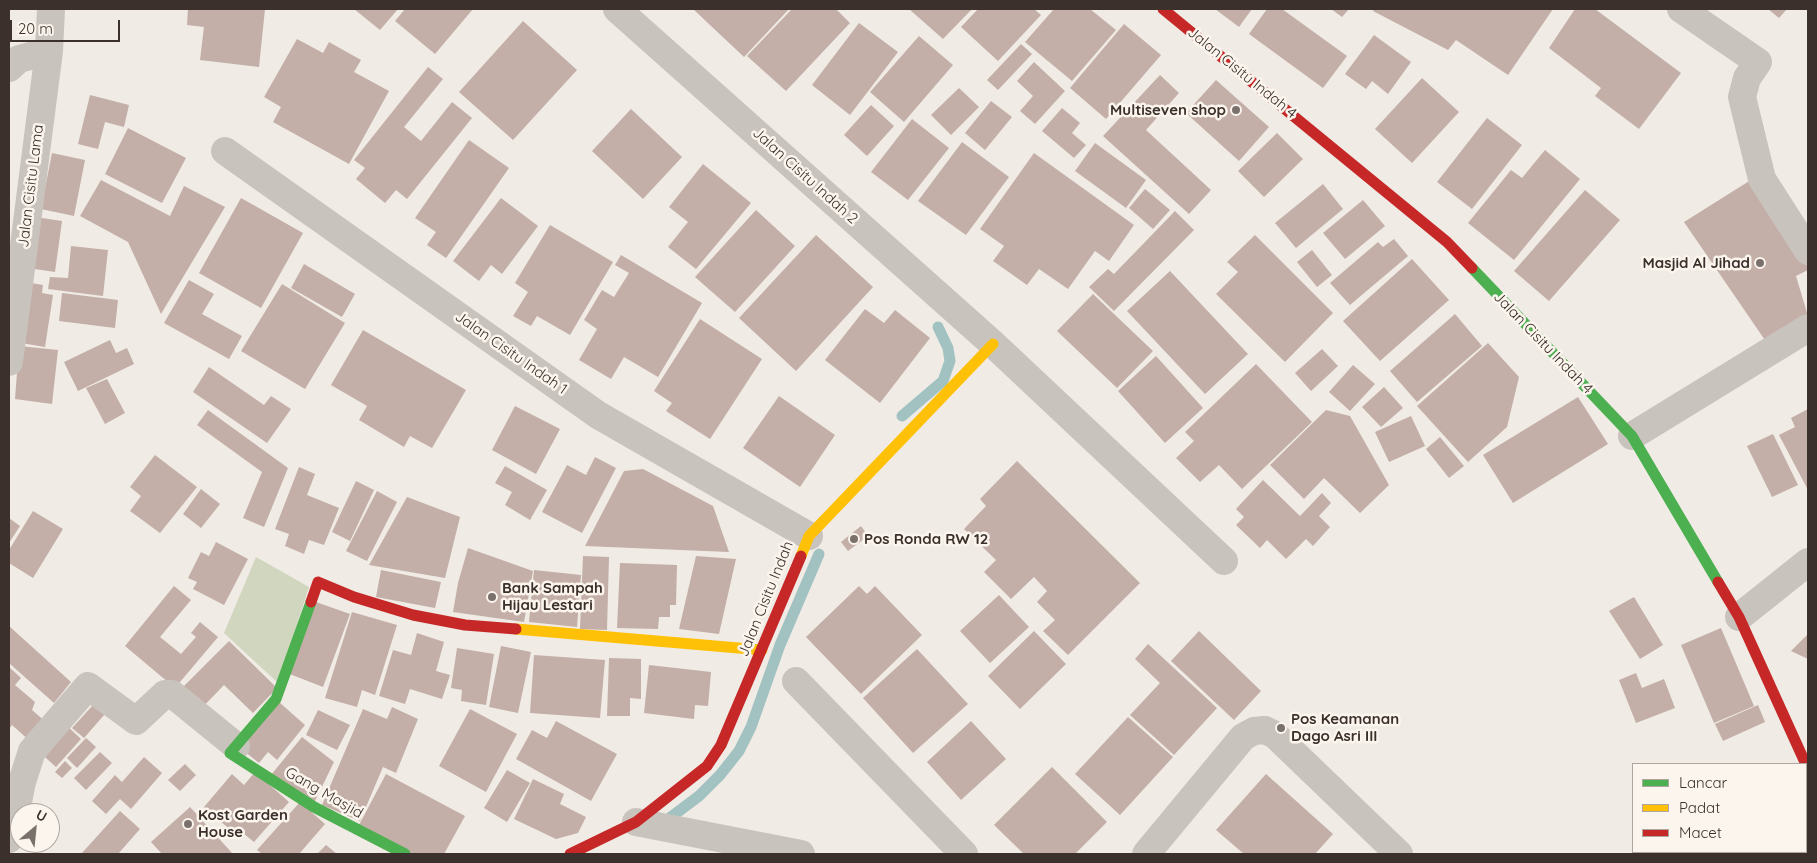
<!DOCTYPE html>
<style>
body{margin:0}
#map{position:relative;width:1817px;height:863px;overflow:hidden;background:#f0ebe5;font-family:Quicksand,sans-serif}
canvas{display:block}
.frame{position:absolute;inset:0;border:10px solid #3b302b;pointer-events:none}
.legend{position:absolute;left:1632px;top:763px;width:175px;height:90px;box-sizing:border-box;background:#fbf5ee;border:1px solid #aea6a0;margin:0;padding:6px 9px;list-style:none;font-size:15px;color:#3b302b}
.legend li{display:flex;align-items:center;gap:10px;height:25px}
.legend b{width:25px;border:1px solid #aea6a0}
.north{position:absolute;left:10px;top:803px;width:50px;height:50px;box-sizing:border-box;background:#fbf5ee;border:1px solid #aea6a0;border-radius:50%;rotate:28deg;font-size:14px;font-weight:700;line-height:20px;text-align:center;color:#3b302b}
.north::after{content:'';display:block;margin:auto;width:18px;height:22px;background:#7a716c;clip-path:polygon(50% 0,100% 100%,50% 72%,0 100%)}
.scale{position:absolute;left:10px;top:20px;width:110px;height:22px;box-sizing:border-box;border:2px solid #3b302b;border-top:0;padding-left:6px;font-size:15px;line-height:18px;white-space:nowrap;color:#3b302b;-webkit-text-stroke:4px #fbf5ee;paint-order:stroke}
</style>
<div id="map">
<canvas width="1817" height="863"></canvas>
<div class="frame"></div>
<ul class="legend">
<li><b style="height:6px;background:#4caf50"></b>Lancar</li>
<li><b style="height:6px;background:#ffc107"></b>Padat</li>
<li><b style="height:6px;background:#c62828"></b>Macet</li>
</ul>
<div class="north">U</div>
<div class="scale">20 m</div>
</div>
<script>
const context = document.querySelector('canvas').getContext('2d');
context.lineJoin = 'round';
function fillPath(path, color) {
  context.fillStyle = color;
  context.fill(path, 'evenodd');
}
function poly(rows) {
  const path = new Path2D();
  for (const r of rows) {
    path.moveTo(r[0], r[1]);
    for (let i = 2; i < r.length; i += 2) path.lineTo(r[i], r[i + 1]);
  }
  return path;
}
function trace(path, color, width, dash) {
  context.strokeStyle = color;
  context.lineWidth = width;
  context.lineCap = dash ? 'butt' : 'round';
  context.setLineDash(dash || []);
  context.stroke(path);
}
function drawText(font, color, halo, rows, align = 'center') {
  context.font = font + ' Quicksand,sans-serif';
  context.lineWidth = 5;
  context.setLineDash([]);
  context.textBaseline = 'middle';
  context.strokeStyle = halo;
  context.fillStyle = color;
  for (const [text, x, y, turn = 0] of rows) {
    context.save();
    context.translate(x, y);
    context.rotate((+turn || 0) * Math.PI / 180);
    context.textAlign = isNaN(turn) ? turn : align;
    if (halo) context.strokeText(text, 0, 0);
    context.fillText(text, 0, 0);
    context.restore();
  }
}
const green = poly([
 [256,557,309,587,278,683,224,633]
]);
const stream = poly([
 [902,416,943,381,950,361,948,348,938,327],
 [671,817,699,796,720,775,739,751,751,727,780,645,819,554]
]);
const building = poly([
 [188,9,265,9,259,67,200,60,204,27,187,25],
 [354,9,398,9,380,30],
 [405,9,473,9,435,54,395,21],
 [693,9,789,9,744,57],
 [792,9,836,9,850,23,786,91,747,56],
 [909,9,972,9,943,39],
 [978,9,1034,9,1041,15,998,61,961,27],
 [1054,9,1090,9,1116,30,1072,81,1025,42],
 [1215,9,1252,9,1239,27],
 [1267,9,1282,9,1347,56,1323,88,1249,34],
 [1331,9,1349,9,1342,17],
 [1374,9,1553,9,1508,75,1456,40,1448,50,1373,11],
 [1575,9,1595,9,1681,73,1639,129,1595,96,1601,88,1549,48],
 [1768,9,1787,9,1779,18],
 [523,21,577,70,513,140,459,92],
 [859,23,898,52,850,115,812,85],
 [1124,24,1161,55,1106,119,1070,88],
 [1374,35,1411,62,1388,94,1372,81,1366,89,1345,74],
 [919,36,953,65,904,122,870,92],
 [297,39,323,53,329,42,361,60,354,72,389,91,349,164,273,122,281,107,264,97],
 [1021,44,1032,54,998,90,987,80],
 [1034,62,1065,91,1035,124,1020,111,1033,96,1017,81],
 [428,67,443,79,404,127,421,141,452,102,472,118,407,199,396,190,385,203,356,179,365,168,354,160],
 [1160,75,1179,93,1146,130,1211,190,1189,214,1103,136],
 [1422,78,1459,112,1412,163,1375,129],
 [1216,80,1269,127,1239,161,1186,113],
 [959,88,979,107,951,135,931,115],
 [90,95,129,105,124,127,105,122,98,149,78,144],
 [991,101,1012,117,985,150,965,133],
 [871,105,894,126,867,156,844,135],
 [1062,108,1080,123,1072,133,1086,145,1074,158,1042,131],
 [631,109,682,157,643,199,592,151],
 [1487,118,1522,145,1472,209,1437,182],
 [912,119,949,148,908,200,871,172],
 [128,128,186,158,162,203,105,174],
 [1277,133,1303,159,1264,197,1238,171],
 [469,140,509,168,446,258,427,245,436,232,415,218],
 [962,142,1009,177,966,235,918,201],
 [1095,143,1146,180,1126,208,1075,171],
 [1545,150,1580,179,1514,260,1468,223,1511,170,1522,178],
 [52,153,85,160,74,216,41,209],
 [1034,153,1134,225,1109,261,1095,251,1068,289,1039,269,1027,285,993,261,1004,246,980,229],
 [703,164,751,203,696,269,668,247,688,222,669,207],
 [1754,178,1808,256,1808,270,1796,276,1808,316,1769,346,1684,222],
 [101,180,170,216,184,186,225,207,161,314,128,242,80,216],
 [1323,184,1343,209,1296,248,1275,223],
 [1145,189,1170,210,1153,229,1129,208],
 [1585,190,1620,220,1549,301,1514,271],
 [241,198,303,233,261,308,199,273],
 [501,198,538,226,502,274,491,265,479,281,453,261],
 [1363,200,1385,226,1345,259,1323,233],
 [756,210,795,246,735,312,695,277],
 [1175,211,1194,230,1114,311,1089,287,1108,269,1114,274],
 [35,217,62,221,55,272,28,268],
 [550,225,613,262,570,335,537,316,531,326,513,316,528,292,515,283],
 [816,235,873,287,796,371,739,318],
 [1255,235,1333,313,1285,362,1216,294,1238,272,1227,262],
 [1394,239,1408,256,1350,305,1330,283,1378,242,1383,247],
 [71,246,108,250,103,296,48,289,50,277,68,278],
 [1312,250,1332,275,1317,287,1297,262],
 [621,255,702,303,658,377,624,357,611,379,579,360,597,329,584,320,602,290,614,297,629,273,615,265],
 [1412,259,1449,300,1380,361,1343,321],
 [304,264,355,294,342,317,291,288],
 [1170,271,1248,354,1205,394,1127,311],
 [189,280,214,294,202,314,242,336,229,359,164,323],
 [31,283,43,285,42,293,53,295,45,347,21,343],
 [282,284,345,323,305,389,241,351],
 [62,293,118,300,115,328,59,321],
 [1093,294,1153,351,1117,388,1057,331],
 [865,309,884,323,895,310,930,338,880,403,825,360],
 [1455,314,1482,346,1417,402,1390,371],
 [700,319,762,359,710,439,666,411,672,403,654,391],
 [363,330,466,390,432,448,410,436,404,447,359,420,367,406,331,385],
 [110,340,116,353,127,348,134,364,78,391,64,362],
 [1488,343,1519,377,1507,427,1468,462,1417,406],
 [19,346,58,350,52,404,15,399],
 [1322,349,1338,366,1311,391,1295,373],
 [1156,356,1203,408,1165,443,1118,391],
 [1256,364,1312,422,1242,489,1219,465,1200,482,1176,458,1194,441,1185,432],
 [1353,365,1375,384,1350,411,1329,392],
 [209,367,264,405,271,396,291,409,267,443,193,392],
 [107,379,125,413,105,424,86,388],
 [1384,387,1403,408,1381,427,1362,407],
 [779,396,835,435,800,487,743,448],
 [1578,397,1608,444,1513,503,1483,455],
 [515,406,560,429,536,474,492,450],
 [1808,409,1808,490,1779,435,1795,427,1791,418],
 [208,410,288,468,264,527,243,518,262,472,197,425],
 [1326,410,1350,416,1389,485,1360,513,1324,478,1304,499,1270,465],
 [1411,416,1425,446,1389,462,1375,432],
 [1773,434,1798,485,1772,497,1747,446],
 [1440,437,1464,466,1449,478,1426,449],
 [155,455,197,487,160,533,130,511,141,496,130,487],
 [595,457,616,468,582,533,542,512,567,465,586,475],
 [1017,461,1140,583,1068,655,1043,631,1055,620,1037,602,1047,591,1034,577,1011,599,984,572,996,560,964,529,986,506,980,499],
 [505,466,547,490,530,520,505,505,512,492,495,483],
 [299,467,315,474,307,495,339,508,324,545,309,540,304,554,285,546,289,534,275,529],
 [643,469,713,506,729,552,585,546,624,471],
 [1263,480,1300,516,1322,493,1331,503,1319,516,1330,527,1313,546,1306,539,1286,559,1267,540,1260,548,1236,525,1244,517,1236,509],
 [356,481,374,490,350,541,332,532],
 [201,489,220,504,201,528,183,514],
 [377,491,397,502,367,561,346,551],
 [407,497,460,517,445,578,369,565],
 [33,511,63,529,33,578,9,563,9,550],
 [9,518,20,526,9,543],
 [861,526,868,536,848,551,841,542],
 [216,542,248,559,224,605,193,589,197,582,188,578,201,552,209,556],
 [468,548,533,571,524,622,453,612,458,583],
 [583,556,609,557,607,630,580,629],
 [696,556,736,559,719,634,679,629],
 [620,563,677,565,676,605,670,605,670,617,659,617,658,629,617,628],
 [381,570,441,582,435,608,376,597],
 [534,570,581,575,577,627,529,622],
 [174,586,191,600,160,637,181,654,196,637,191,633,200,622,218,637,175,688,125,646],
 [859,586,867,594,875,586,922,635,861,694,806,637],
 [999,595,1029,627,990,663,960,631],
 [1634,597,1663,645,1640,659,1609,611],
 [313,601,350,614,323,687,287,673],
 [352,612,397,625,375,695,362,690,357,707,325,698],
 [9,626,71,682,54,703,9,663],
 [1721,628,1754,706,1714,723,1681,645],
 [1034,631,1066,664,1020,709,988,676],
 [1199,631,1261,691,1234,720,1171,661],
 [417,633,444,642,436,671,450,675,442,699,410,689,405,704,379,696,393,650,411,655],
 [1808,634,1808,659,1791,651],
 [229,641,277,688,253,713,224,685,197,713,177,693],
 [1148,644,1217,708,1174,755,1130,715,1160,683,1135,659],
 [501,646,531,652,518,713,489,707],
 [457,648,494,654,486,705,461,701,462,690,451,688],
 [917,649,968,704,913,753,863,698],
 [534,655,605,660,600,718,530,713],
 [609,658,641,659,641,699,630,698,630,716,607,716],
 [649,665,711,672,708,706,695,705,694,719,644,713],
 [9,667,21,678,15,685,35,702,32,710,47,723,31,742,12,725,9,729],
 [1636,673,1642,688,1664,679,1675,708,1636,723,1619,680],
 [279,702,305,725,277,760,268,752,259,763,239,747],
 [94,704,105,714,84,738,72,728],
 [1758,705,1765,722,1723,741,1715,724],
 [392,707,418,719,396,773,383,767,360,821,322,805,363,709,387,719],
 [470,709,517,734,486,792,439,766],
 [318,710,350,725,337,750,306,735],
 [1128,717,1173,757,1120,815,1075,774],
 [556,721,617,754,591,801,516,759,532,730,547,738],
 [971,721,1006,759,961,800,927,762],
 [63,722,81,739,56,767,37,750],
 [302,737,334,762,314,803,271,775],
 [86,738,96,747,77,768,67,758],
 [100,752,112,763,86,790,74,778],
 [144,757,162,773,131,809,120,799,106,814,92,801,115,775,122,782],
 [65,761,72,768,62,778,55,772],
 [185,764,196,775,180,791,168,780],
 [1052,767,1107,822,1075,854,1024,854,994,825],
 [507,770,530,783,507,822,484,808],
 [255,772,289,802,254,842,238,829,234,833,204,807,232,774,244,785],
 [386,774,465,816,444,854,412,854,359,825],
 [1266,774,1333,834,1315,854,1244,854,1216,830],
 [533,779,564,794,560,804,586,817,578,833,556,839,514,819],
 [300,802,325,824,299,854,262,854,257,850],
 [190,807,233,854,162,854,151,842],
 [120,811,140,829,118,854,81,854],
 [326,845,337,854,317,854]
]);
const street = poly([
 [617,9,993,344,1224,561],
 [1681,9,1758,62,1747,78,1742,97,1762,179,1808,251],
 [9,68,19,59,49,51],
 [225,151,598,415,809,536],
 [9,362,49,51,51,9],
 [1632,436,1808,328],
 [1739,617,1808,562],
 [796,681,964,854],
 [1806,800,1808,798],
 [636,822,801,854],
 [9,839,11,837,22,782,32,751,88,686,136,721,165,694,172,694,236,746],
 [1146,854,1243,737,1254,731,1265,730,1275,735,1399,854],
 [1753,854,1753,852]
]);
const fast = poly([
 [1472,268,1632,436,1718,582],
 [311,602,276,699,230,753,314,807,405,854]
]);
const slow = poly([
 [801,556,809,536,993,344],
 [516,629,762,650]
]);
const jam = poly([
 [1163,9,1447,242,1472,268],
 [1718,582,1739,617,1808,769],
 [311,602,318,582,354,597,413,615,465,625,516,629],
 [570,854,636,822,707,766,721,745,801,556]
]);
const markers = [
 [1236,110,5,"#7a716c"],
 [1760,263,5,"#7a716c"],
 [854,539,5,"#7a716c"],
 [492,597,5,"#7a716c"],
 [1281,728,5,"#7a716c"],
 [188,824,5,"#7a716c"]
];
const streetNames = [
 ["Jalan Cisitu Indah 4",1242,73,39],
 ["Jalan Cisitu Indah 2",805,176,42],
 ["Jalan Cisitu Lama",31,186,-83],
 ["Jalan Cisitu Indah 4",1543,343,46],
 ["Jalan Cisitu Indah 1",511,353,35],
 ["Jalan Cisitu Indah",766,599,-68],
 ["Gang Masjid",324,793,30]
];
const poiNames = [
 ["Multiseven shop",1226,110,"right"],
 ["Masjid Al Jihad",1750,263,"right"],
 ["Pos Ronda RW 12",864,539],
 ["Bank Sampah",502,588],
 ["Hijau Lestari",502,605],
 ["Pos Keamanan",1291,719],
 ["Dago Asri III",1291,736],
 ["Kost Garden",198,815],
 ["House",198,832]
];
fillPath(green, '#d1d6bf');
trace(stream, '#a1c2c1', 11);
fillPath(building, '#c3afa7');
trace(street, '#c9c3be', 28);
trace(fast, '#4caf50', 11);
trace(slow, '#ffc107', 11);
trace(jam, '#c62828', 11);
for (const [x, y, r, color] of markers) {
  const dot = new Path2D();
  dot.arc(x, y, r, 0, 2 * Math.PI);
  context.fillStyle = color;
  context.fill(dot);
  trace(dot, '#fbf5ee', 2);
}
drawText('15px', '#3b302b', '#fbf5ee', streetNames);
drawText('bold 15px', '#3b302b', '#fbf5ee', poiNames, 'left');
</script>
